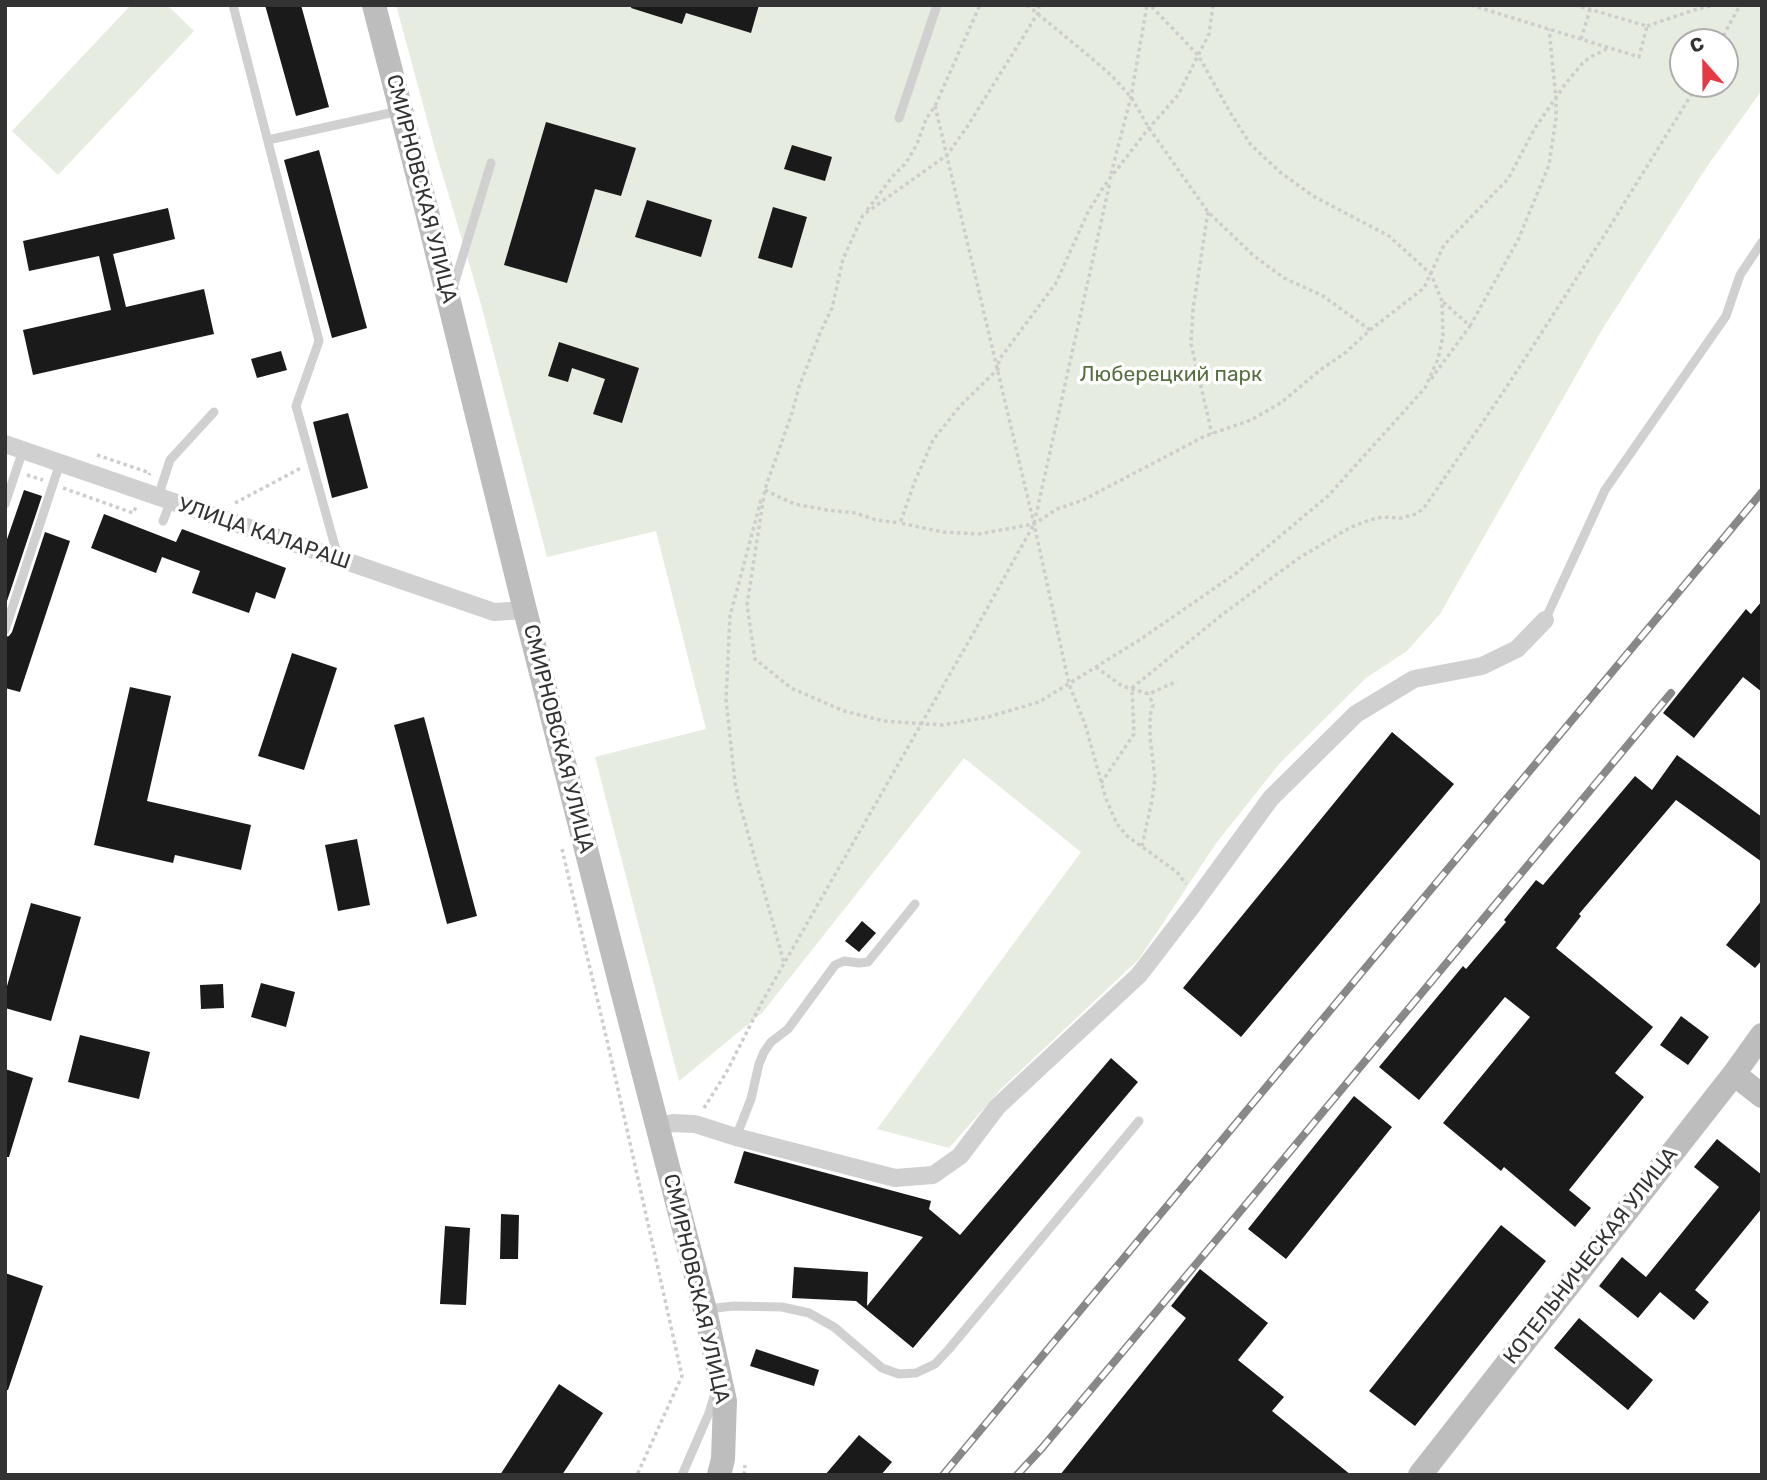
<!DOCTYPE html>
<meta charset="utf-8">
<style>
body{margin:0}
#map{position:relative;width:1767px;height:1480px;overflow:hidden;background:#fff;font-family:Rubik,sans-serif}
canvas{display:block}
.frame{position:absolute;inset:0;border:7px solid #333;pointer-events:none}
.north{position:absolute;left:1669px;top:28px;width:70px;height:70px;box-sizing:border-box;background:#fff;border:2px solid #adadad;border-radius:50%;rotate:339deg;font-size:19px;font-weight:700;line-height:28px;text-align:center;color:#333}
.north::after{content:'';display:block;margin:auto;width:24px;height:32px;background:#e63946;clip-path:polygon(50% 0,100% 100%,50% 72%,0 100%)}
</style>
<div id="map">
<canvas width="1767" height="1480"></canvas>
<div class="frame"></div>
<div class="north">С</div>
</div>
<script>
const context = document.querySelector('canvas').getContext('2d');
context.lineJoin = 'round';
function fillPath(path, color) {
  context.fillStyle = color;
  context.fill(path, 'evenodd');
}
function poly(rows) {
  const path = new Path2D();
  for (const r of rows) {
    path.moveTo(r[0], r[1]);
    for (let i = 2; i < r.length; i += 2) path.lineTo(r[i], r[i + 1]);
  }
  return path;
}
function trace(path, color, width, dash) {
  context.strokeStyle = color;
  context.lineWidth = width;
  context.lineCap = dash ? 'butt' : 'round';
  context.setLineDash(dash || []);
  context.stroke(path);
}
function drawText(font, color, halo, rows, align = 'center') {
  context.font = font + ' Rubik,sans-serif';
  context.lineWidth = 7;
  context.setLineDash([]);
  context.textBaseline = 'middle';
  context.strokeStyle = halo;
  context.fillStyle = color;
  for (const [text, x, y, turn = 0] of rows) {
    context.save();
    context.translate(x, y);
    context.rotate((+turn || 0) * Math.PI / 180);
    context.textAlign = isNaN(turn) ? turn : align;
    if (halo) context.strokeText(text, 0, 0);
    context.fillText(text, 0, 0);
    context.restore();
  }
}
const green = poly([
 [131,5,167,5,194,31,58,175,12,131],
 [396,5,1762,5,1762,90,1708,165,1603,328,1440,614,1407,651,1366,678,1280,763,1217,842,1139,959,1000,1090,949,1148,877,1129,1081,852,964,758,762,1013,679,1081,595,757,706,729,656,531,547,557,479,297,435,149],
 [1683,42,1725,42,1725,84,1683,84]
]);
const building = poly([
 [265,5,301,5,329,107,296,116],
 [632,5,759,5,751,33,686,13,682,24,631,8],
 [546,122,636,148,621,196,595,189,567,283,504,265],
 [792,145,832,157,825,181,784,169],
 [319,150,367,328,332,338,284,160],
 [647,200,712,220,701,257,635,237],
 [773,207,807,217,792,268,758,258],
 [168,208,175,239,113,254,126,307,204,289,214,334,33,375,23,330,111,310,99,256,29,271,23,241],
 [559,342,639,368,622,423,593,414,605,379,572,368,568,382,548,376],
 [281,351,287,370,257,378,251,359],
 [348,413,368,488,332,498,313,422],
 [24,490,42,496,5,607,5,545],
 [104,514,176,542,182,529,286,568,275,599,256,592,249,613,192,593,200,571,162,557,156,573,91,548],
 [45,532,70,541,20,692,5,688,5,637,9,636,12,632],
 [1762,601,1762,692,1743,677,1694,738,1663,713,1746,609,1751,614],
 [292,653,337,668,304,770,258,756],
 [130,687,171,696,147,801,251,825,241,870,175,855,173,863,94,845],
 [424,717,477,916,447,924,394,725],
 [1392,732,1454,784,1241,1037,1183,988],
 [1677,755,1762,817,1762,862,1676,800,1579,914,1581,916,1556,948,1653,1027,1615,1073,1644,1097,1569,1190,1591,1208,1575,1227,1504,1167,1501,1171,1443,1123,1530,1017,1505,997,1419,1100,1379,1067,1463,966,1466,969,1506,922,1504,920,1536,880,1543,885,1635,776,1652,790],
 [357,839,370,905,338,911,325,845],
 [1762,900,1762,960,1755,968,1726,945],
 [31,903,81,917,51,1021,5,1008,5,993],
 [862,921,876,933,859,952,845,941],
 [261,983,295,992,286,1027,251,1017],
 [223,984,224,1008,201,1009,200,985],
 [1681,1016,1709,1037,1688,1065,1660,1045],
 [80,1035,150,1052,139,1099,68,1082],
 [1111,1058,1138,1082,913,1348,856,1301,792,1298,794,1267,868,1272,867,1306,923,1237,734,1183,744,1151,931,1201,929,1209,960,1235],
 [5,1069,33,1078,9,1157,5,1157],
 [1354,1096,1392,1127,1286,1259,1248,1229],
 [1717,1139,1762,1175,1762,1208,1695,1290,1709,1302,1694,1320,1660,1292,1638,1318,1599,1286,1622,1257,1646,1277,1719,1187,1694,1167],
 [501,1214,519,1215,518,1259,500,1259],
 [1501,1225,1546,1261,1415,1426,1369,1391],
 [445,1226,470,1228,466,1305,440,1304],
 [1200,1269,1268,1323,1238,1360,1284,1397,1272,1411,1351,1475,1060,1475,1186,1318,1171,1306],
 [5,1273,43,1286,8,1390,5,1390],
 [1579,1318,1653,1380,1628,1410,1554,1348],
 [756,1349,819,1370,814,1386,750,1366],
 [559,1384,603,1413,562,1475,500,1475],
 [859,1435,892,1462,881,1475,825,1475]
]);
const path = poly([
 [1027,5,1089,56,1112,76,1131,97,1149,128,1208,212,1254,256,1284,278,1323,296,1370,330],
 [1039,5,1038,13,967,127,947,155,863,215,843,259,832,308,820,333,799,387,791,416,765,489,747,605,755,659,791,688,844,711,884,721,942,725,988,717,1039,702,1138,641,1235,574,1329,495,1425,388,1438,359,1443,336,1442,301,1431,274,1389,236,1313,196,1280,172,1251,145,1231,114,1198,55,1150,5],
 [1213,5,1209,34,1178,95,1149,128,1104,186,1088,212,1056,283,999,360,998,369,960,406,933,440,915,481,900,523,943,532,979,534,1034,524,1057,509,1083,500,1205,436,1251,420,1282,402,1320,370,1345,353,1370,330,1424,288,1444,245,1508,179,1535,128,1566,83,1582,64,1590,57,1609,48],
 [1471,5,1639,57,1647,26,1575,5],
 [1647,26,1694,10,1715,5],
 [1581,39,1590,10],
 [1720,42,1740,5],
 [935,106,1034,524,1069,684,1085,724,1106,799,1117,824,1127,836,1177,872,1186,884],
 [1111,174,1131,97,1147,5],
 [867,210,893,176,906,163,917,144,926,119,935,106,980,5],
 [1208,212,1193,309,1191,344,1212,434],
 [1470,326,1518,240,1549,165,1556,118,1556,98,1549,29],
 [1431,379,1470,326,1442,301],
 [97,455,150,473,149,475],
 [27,475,43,480],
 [63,488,133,513,137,505],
 [765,490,794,504,827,510,856,513,876,520,900,523],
 [761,500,730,616,726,699,735,783,739,801,784,963],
 [235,503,301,468],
 [1096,667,1122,686,1149,694,1177,681],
 [1101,783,1134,734,1132,688,1223,614,1299,558,1351,527,1370,520,1382,517,1401,518,1416,514,1424,508,1506,388,1607,231,1698,84],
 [1142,846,1152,800,1155,778,1150,737,1150,716,1153,705,1149,694],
 [562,849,609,1049,682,1376,637,1475],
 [704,1108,726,1073,762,1002,974,632,1034,524,1110,182],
 [744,1475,745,1465]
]);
const lane = poly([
 [233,5,319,341,296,406,338,557],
 [899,118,937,5],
 [268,140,399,111],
 [453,288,491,163],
 [158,497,170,460,214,412],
 [5,504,23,450],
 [163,521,171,501],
 [1545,620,1605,490,1726,316,1740,275,1762,242],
 [5,630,60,463],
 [736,1137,751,1099,759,1064,764,1052,771,1042,788,1029,835,965,844,961,859,963,868,962,915,904],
 [706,1309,734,1306,782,1307,809,1313,834,1327,882,1368,899,1374,916,1373,935,1364,949,1349,1139,1121],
 [682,1475,709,1413,716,1390]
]);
const street = poly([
 [5,444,494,612,525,610],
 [658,1126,673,1123,695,1124,736,1137,895,1178,933,1175,960,1156,997,1107,1139,975,1192,906,1271,798,1356,714,1414,679,1482,666,1517,649,1545,620]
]);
const secondary = poly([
 [374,5,426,208,525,610,622,990,705,1310,725,1401,723,1459,719,1475],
 [1734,1074,1762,1096],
 [1420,1475,1734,1074,1762,1035]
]);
const rail = poly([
 [943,1475,1762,492],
 [1017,1475,1042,1448,1238,1214,1671,693]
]);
const streetNames = [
 ["СМИРНОВСКАЯ УЛИЦА",421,189,76],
 ["УЛИЦА КАЛАРАШ",264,534,19],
 ["СМИРНОВСКАЯ УЛИЦА",558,739,76],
 ["КОТЕЛЬНИЧЕСКАЯ УЛИЦА",1591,1256,-52],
 ["СМИРНОВСКАЯ УЛИЦА",696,1289,77]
];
const parkNames = [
 ["Люберецкий парк",1171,375]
];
fillPath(green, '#e6ecdf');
fillPath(building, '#1a1a1a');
trace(path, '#cdcdcd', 3.5, [3.5, 3.5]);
trace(lane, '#d0d0d0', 9);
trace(street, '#d0d0d0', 18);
trace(secondary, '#bdbdbd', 24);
trace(rail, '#888', 8);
trace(rail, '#fff', 5, [16]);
drawText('21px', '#333', '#fff', streetNames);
drawText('21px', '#56703f', '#fff', parkNames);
</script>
